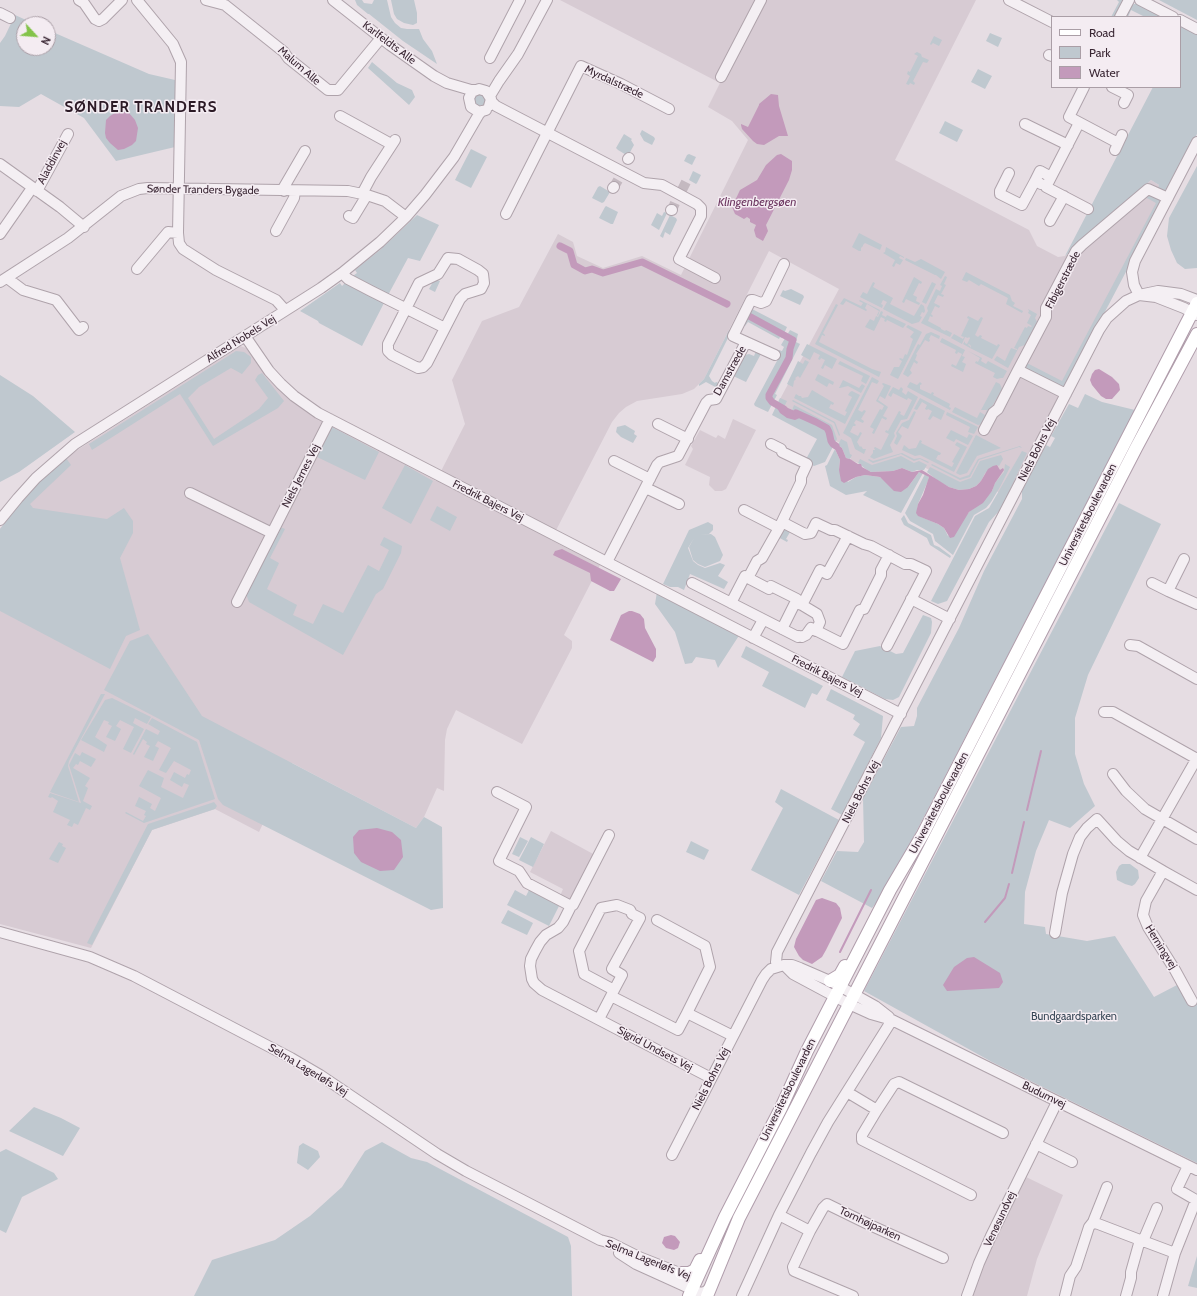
<!DOCTYPE html>
<meta charset="utf-8">
<style>
body{margin:0}
#map{position:relative;width:1197px;height:1296px;overflow:hidden;background:#e6dde3;font-family:Cabin,sans-serif}
canvas{display:block}
.legend{position:absolute;left:1051px;top:16px;width:130px;height:72px;box-sizing:border-box;background:#f4ecf2;border:1px solid #aa9ea6;margin:0;padding:5px 7px;list-style:none;font-size:12px;color:#3b2835}
.legend li{display:flex;align-items:center;gap:8px;height:20px}
.legend b{width:20px;border:1px solid #aa9ea6}
.north{position:absolute;left:16px;top:16px;width:40px;height:40px;box-sizing:border-box;background:#f4ecf2;border:1px solid #aa9ea6;border-radius:50%;rotate:116deg;font-size:11px;font-weight:700;line-height:16px;text-align:center;color:#3b2835}
.north::after{content:'';display:block;margin:auto;width:14px;height:18px;background:#83c34a;clip-path:polygon(50% 0,100% 100%,50% 72%,0 100%)}
</style>
<div id="map">
<canvas width="1197" height="1296"></canvas>
<ul class="legend">
<li><b style="height:5px;background:#fff"></b>Road</li>
<li><b style="height:11px;background:#bfc8cf"></b>Park</li>
<li><b style="height:11px;background:#c39abb"></b>Water</li>
</ul>
<div class="north">N</div>
</div>
<script>
const context = document.querySelector('canvas').getContext('2d');
context.lineJoin = 'round';
function fillPath(path, color) {
  context.fillStyle = color;
  context.fill(path, 'evenodd');
}
function poly(rows) {
  const path = new Path2D();
  for (const r of rows) {
    if (r.length === 3) {
      path.moveTo(r[0] + r[2], r[1]);
      path.arc(r[0], r[1], r[2], 0, 2 * Math.PI);
      continue;
    }
    path.moveTo(r[0], r[1]);
    for (let i = 2; i < r.length; i += 2) path.lineTo(r[i], r[i + 1]);
  }
  return path;
}
function trace(path, color, width, dash) {
  context.strokeStyle = color;
  context.lineWidth = width;
  context.lineCap = dash ? 'butt' : 'round';
  context.setLineDash(dash || []);
  context.stroke(path);
}
function drawText(font, color, halo, rows, align = 'center') {
  context.font = font + ' Cabin,sans-serif';
  context.lineWidth = 3;
  context.setLineDash([]);
  context.textBaseline = 'middle';
  context.strokeStyle = halo;
  context.fillStyle = color;
  for (const [text, x, y, turn = 0] of rows) {
    context.save();
    context.translate(x, y);
    context.rotate((+turn || 0) * Math.PI / 180);
    context.textAlign = isNaN(turn) ? turn : align;
    if (halo) context.strokeText(text, 0, 0);
    context.fillText(text, 0, 0);
    context.restore();
  }
}
const built = poly([
 [560,0,976,0,895,160,1029,230,1037,246,1058,257,1065,256,1151,180,1159,185,1158,202,1007,497,976,480,960,486,920,465,872,469,859,462,858,463,850,460,851,458,846,456,842,444,834,440,829,427,793,408,792,410,784,406,779,401,839,289,769,251,704,379,694,389,682,394,637,401,626,407,619,413,612,422,551,540,600,565,564,635,572,641,572,648,522,744,456,710,447,729,445,740,444,791,437,788,424,817,416,828,292,763,259,832,215,809,152,830,91,948,0,924,0,529,26,495,45,476,65,458,240,346,246,348,263,371,313,414,436,481,465,424,452,380,482,321,519,307,558,234,573,242,577,256,603,268,642,256,681,275,748,140,732,121,708,107,720,83],
 [733,419,756,430,726,489,722,491,715,491,709,485,710,477,685,465,693,449,691,446,700,430,716,438,718,435,725,439],
 [551,831,595,855,572,902,560,896,563,889,530,872],
 [1024,1176,1063,1195,1037,1259,1027,1296,971,1296,982,1267]
]);
const green = poly([
 [355,0,362,0,364,3,372,4,374,0,387,0,391,17,395,23,401,28,407,29,419,29,423,39,432,51,437,64,403,41,369,14,368,14,357,5],
 [391,0,414,0,417,13,417,23,413,25,404,23,397,19,394,14],
 [1117,0,1124,0,1116,17,1111,17,1119,2],
 [1159,0,1197,0,1197,20],
 [1134,4,1141,4,1166,17,1145,17,1131,10,1128,17,1123,17,1128,8],
 [15,15,35,24,24,24,24,48,48,48,48,30,149,74,175,80,175,147,116,161,84,118,41,94,19,107,0,106,0,43,5,36],
 [1180,24,1197,33,1197,134,1169,188,1163,191,1158,188,1159,185,1151,180,1065,256,1153,87,1180,87],
 [990,33,1002,38,998,47,986,41],
 [934,36,942,40,939,46,933,43,931,45,930,44],
 [917,52,921,54,922,57,929,60,927,63,923,62,913,81,915,83,914,85,910,83,909,85,906,84,910,76,907,74,908,71,910,72,918,56,914,54],
 [372,62,397,83,412,90,415,97,409,105,368,68],
 [978,69,992,76,985,89,971,82],
 [480,100,6],
 [945,121,963,130,957,142,939,133],
 [642,130,654,137,655,139,652,145,644,141,640,134],
 [624,134,632,139,631,140,634,145,628,156,618,150,616,148],
 [471,149,487,157,471,188,455,180],
 [689,154,696,157,692,165,684,161,687,155],
 [1197,166,1197,268,1185,269,1177,263,1171,250,1167,236,1169,218],
 [693,171,701,175,697,183,696,184,689,180],
 [600,186,610,192,604,202,602,203,592,198,598,187],
 [1150,194,1161,200,1129,266,1067,384,1064,387,1060,387,1026,370,1024,364,1025,362,1062,381,1156,203,1145,197],
 [606,206,618,212,613,224,611,224,599,218,605,207],
 [664,212,667,213,659,230,651,225,657,213,662,216],
 [417,215,439,225,420,261,408,258,387,297,350,278,357,273,355,270,380,250],
 [670,215,676,218,677,220,670,235,665,232,663,238,660,236],
 [859,233,882,245,880,250,865,243,863,245,863,246,861,248,861,251,859,251,852,247],
 [886,247,904,257,904,258,900,256,899,258,903,260,900,265,896,263,894,267,892,266,895,260,883,253,885,252],
 [906,258,915,262,921,259,945,272,941,279,936,275,935,275,905,260],
 [966,272,1010,295,1012,301,1015,303,1013,306,1023,311,1022,313,1006,304,1008,298,981,284,979,286,969,280,967,282,962,280],
 [945,276,947,277,944,284,946,285,941,294,944,295,943,297,938,295,934,303,940,306,939,308,935,306,931,314,933,316,932,317,930,316,928,321,941,328,941,329,945,331,946,330,952,333,950,337,921,323,928,311,927,308,936,289,940,291,942,286,940,285],
 [914,277,922,282,921,284,919,283,913,295,917,297,916,301,920,303,919,305,906,299,904,303,902,302],
 [434,280,436,280,440,281,435,292,429,289],
 [873,282,875,283,873,287,893,298,890,304,914,316,921,304,924,306,925,311,924,313,922,312,920,316,922,317,919,322,912,324,883,309,887,302,883,300,881,304,883,305,882,308,860,297,863,292,867,294],
 [932,282,936,284,926,304,922,302],
 [340,283,342,286,345,283,384,303,362,346,319,323,318,321,300,311],
 [791,289,803,295,804,297,800,305,780,296,783,290,785,291],
 [844,298,861,306,863,303,859,301,860,300,880,310,878,316,877,315,879,311,867,304,865,308,867,310,866,311,846,301,843,305,840,304],
 [836,304,838,305,823,333,825,335,825,336,822,335,819,342,872,369,881,372,879,377,815,344],
 [752,309,787,327,782,338,780,337,779,339,748,322,745,326,742,325],
 [1028,309,1037,314,1035,318,1037,322,1025,345,1019,347,1008,368,994,360,997,356,1005,361,1011,348,1017,350,1017,349,1014,348,1025,327,1027,328,1028,326,1031,327,1032,326,1027,323,1031,315,1028,313,1029,311],
 [881,311,883,312,882,315,886,317,887,315,906,324,903,328,887,320,886,322,884,321,885,319,881,317,874,331,865,327,870,319,874,321,876,316,878,317],
 [968,316,978,321,981,317,983,318,975,335,978,337,980,335,982,336,981,338,997,346,998,344,1000,345,992,359,970,348,971,346,969,344,968,345,970,346,970,348,963,344,965,341,965,343,967,344,970,338,969,337,968,338,965,337,962,344,951,338,954,334,963,339,964,337,961,336,969,319,967,318],
 [908,325,922,332,898,379,890,375,894,367,899,367,902,361,899,359,900,358,903,359,905,354,907,355,913,339,910,337,914,332,906,327],
 [729,330,731,331,730,338,728,338,709,376,712,381,715,383,716,382,719,383,719,389,706,382,699,386,699,384,704,379],
 [790,330,798,334,796,342,800,344,775,394,777,395,768,412,755,406,754,404,778,359,777,355,779,350,782,351,784,347,781,345],
 [931,332,940,336,939,339,931,335,929,339,930,340,929,342,925,340,916,354,917,355,915,360,918,362,917,364,914,362,910,370,912,373,908,377,903,374,918,344,920,345,926,334],
 [942,338,965,350,962,356,965,357,962,362,966,364,963,372,951,366,952,364,956,366,962,354,958,352,957,354,955,353,956,350,940,342],
 [807,344,837,359,832,369,825,365,823,369,821,368,825,360,821,358,820,360,818,359,820,355,814,352,810,360,801,355],
 [236,351,244,352,251,357,251,363,242,374,231,368,199,387,188,398,214,439,259,409,268,398,255,380,258,375,262,373,284,401,278,408,213,446,180,394,92,450,89,444],
 [756,351,762,352,746,382,731,375,738,361,745,355,749,354,754,356],
 [968,351,982,358,981,361,986,364,988,361,1007,371,1003,378,1001,378,997,379,993,377,995,373,975,363,976,361,978,362,980,358],
 [805,360,809,362,800,378,798,376,795,378,796,379,794,381,793,387,787,384,798,361,803,364],
 [840,361,870,376,866,384,861,381,863,376,838,364],
 [818,374,834,382,833,385,829,383,827,387,815,380],
 [0,375,33,396,75,432,19,472,0,482],
 [872,377,879,381,877,384,872,382,858,410,862,412,864,410,866,411,861,419,864,421,863,423,856,420,854,423,856,425,855,426,853,426,850,432,858,436,860,432,862,433,857,442,860,447,861,446,863,449,866,449,864,454,855,449,851,438,843,433],
 [843,380,859,388,862,384,865,386,861,393,848,386,840,388,839,388],
 [910,382,917,385,920,382,922,384,920,385,920,389,931,394,932,392,934,393,933,395,950,404,949,407,951,408,950,410,907,387],
 [996,382,1000,384,1002,389,982,424,978,425,952,412,955,407,977,418,980,412,985,415,987,410,981,410],
 [883,383,891,386,885,399,880,396,878,400,888,407,883,416,887,418,886,420,882,418,874,434,872,433,874,429,870,427,880,409,882,410,884,406,876,401,884,386,882,384],
 [893,387,899,390,901,387,903,389,902,392,906,395,908,391,918,397,907,419,901,420,894,433,895,436,890,445,893,452,874,459,870,457,873,453,873,450,875,450,874,448,875,447,881,450,889,434,885,432,886,430,888,431,899,411,901,412,900,414,904,416,912,400,908,398,907,400,893,393,891,397,888,395],
 [812,390,834,403,833,405,831,404,829,408,845,416,847,412,845,411,852,397,848,395,850,392,852,391,860,395,845,424,794,398,796,394,799,396,801,396,802,398,808,397],
 [1085,394,1102,402,1135,410,886,890,872,908,821,881,837,851,858,852,864,842,863,798,901,727,914,726,917,716,917,708,959,628,984,571,1022,499,1022,491,1046,445,1050,447,1055,438,1051,436,1069,404,1078,408],
 [780,398,787,401,784,407,779,404,801,417,804,417,804,415,792,410,794,405,832,425,837,439,825,462,814,466,805,461,817,439,772,415],
 [920,398,945,411,941,420,933,416,930,420,928,419,932,411,928,409,927,410,925,409,927,405,922,402,917,410,914,409],
 [793,400,835,422,840,435,839,436,834,423,792,401],
 [914,411,916,412,908,429,902,426,898,432,902,436,897,445,894,443,897,436,896,433,902,423,909,420],
 [947,412,978,427,974,434,968,432,970,427,946,415],
 [625,425,635,431,634,434,637,436,633,443,621,437,616,432,617,427],
 [332,427,379,452,365,480,317,457],
 [951,430,967,438,969,434,973,436,968,445,956,439,954,442,946,438],
 [976,435,1001,448,977,456,967,473,960,475,956,473],
 [841,439,847,442,850,454,852,455,850,459,846,458,842,448,838,445],
 [920,440,922,441,921,443,941,453,940,455,938,455,936,459,952,467,954,463,952,462,960,448,955,445,957,442,967,447,954,472,920,455,915,456,902,450,904,445,909,449,916,448],
 [1020,446,1022,448,1019,447,979,460,970,477,960,480,931,465,932,464,960,478,969,475,978,459],
 [835,449,840,460,839,470,848,482,856,477,865,475,880,477,886,482,908,487,919,472,923,473,901,513,863,495,867,491,846,495,830,486,825,466,827,465],
 [1022,451,1027,453,1001,509,989,522,947,601,938,604,931,601,975,516,989,508],
 [902,453,914,459,920,458,929,462,928,463,920,459,914,461,901,454,873,463,868,460,869,459,873,461],
 [1001,455,1003,459,999,466,997,465,985,473,981,481,976,486,969,489,959,490,949,487,938,481,927,472,930,467,960,482,971,478,980,461],
 [901,456,914,463,919,461,927,465,924,470,917,470,912,472,902,468,893,471,871,472,867,470,858,463,860,459,872,465],
 [66,458,71,465,30,504,33,508,107,519,124,508,133,521,133,533,120,558,140,630,126,636,110,669,0,611,0,529,26,495,45,476],
 [1005,464,1010,467,1000,487,991,502,986,508,974,515,953,555,935,541,933,534,910,521,905,513,925,474,929,477,928,481,918,504,917,513,919,516,938,524,944,528,948,536,969,512,992,491,995,483,1004,472],
 [405,465,433,481,411,524,382,508],
 [1119,503,1161,524,1088,675,1075,718,1075,754,1084,784,1095,806,1070,828,1049,820,1036,851,1025,892,1024,924,1045,927,1046,934,1087,941,1115,936,1154,997,1177,985,1187,1002,1197,999,1197,1163,992,1062,864,991],
 [437,506,457,517,450,531,430,520],
 [904,515,908,523,931,535,934,545,939,547,951,556,950,558,930,545,927,538,904,525,901,519],
 [708,522,713,525,713,530,709,534,699,535,711,534,715,537,723,555,720,561,705,567,698,564,693,560,689,547,694,538,688,548,693,561,698,565,705,568,720,563,725,565,718,576,728,582,724,589,690,574,684,590,678,587,670,587,663,584,689,530],
 [280,527,285,529,270,558,279,563,267,589,297,605,293,615,313,624,323,604,343,613,368,565,379,571,389,550,380,545,384,537,402,546,401,553,383,589,376,594,343,655,249,602,246,594],
 [786,529,790,532,786,539,788,540,787,542,776,536,783,530],
 [657,592,740,634,718,668,715,660,696,657,692,663,685,664,675,632,655,604],
 [923,615,931,618,932,622,931,633,899,697,893,700,885,699,842,677,855,651,880,646,896,654,903,653],
 [148,634,202,716,416,828,424,817,442,827,443,908,431,910,223,805,218,799,199,740,104,690,130,641],
 [746,646,823,686,817,695,812,693,805,708,762,686,769,672,741,657],
 [831,689,883,716,881,738,842,815,831,809,865,742,853,735,860,724,853,719,855,715,826,700],
 [101,694,105,694,69,761,68,766,79,802,50,792],
 [112,698,151,717,147,724,135,718,133,723,144,729,131,753,123,749,134,727,120,720,116,726,121,729,115,741,106,737,112,726,108,724,109,722,104,720,95,737,107,745,104,752,81,740,105,700],
 [152,718,197,742,215,799,144,823,125,813,126,812,143,821,146,816,144,815,146,811,135,806,139,797,152,804,150,808,155,811,161,798,139,786,148,770,164,778,161,787,183,798,189,785,184,783,182,787,170,780,174,772,185,778,187,774,189,775,191,770,174,761,166,773,159,770,171,748,158,741,155,746,159,748,153,761,144,757,150,746,146,744,147,742,143,739,134,755,133,754,146,729,158,735,160,731,148,724],
 [82,752,96,759,91,767,80,761,78,765,76,764,73,768,90,778,85,786,88,788,83,801,92,806,90,810,86,808,78,825,74,823,72,827,67,825,70,820,53,812,58,801,52,797,51,798,48,797,50,793,81,803,69,765,75,753,80,756],
 [781,789,839,820,799,895,751,870,783,808,775,802],
 [214,802,217,806,215,809,152,830,92,945,87,943,148,824],
 [520,837,528,841,519,857,512,854],
 [531,837,544,844,533,867,519,860],
 [691,841,709,850,704,860,686,852],
 [59,842,63,844,62,846,66,848,58,863,49,859],
 [1122,864,1130,864,1138,870,1139,878,1135,884,1132,886,1125,884,1117,880,1116,872,1119,866],
 [515,890,526,896,529,890,559,906,549,926,507,905],
 [508,910,533,923,527,935,501,923],
 [34,1107,61,1118,80,1128,63,1156,9,1131],
 [382,1142,411,1158,427,1162,568,1237,571,1246,572,1296,194,1296,212,1260,275,1240,310,1216,342,1187,365,1151],
 [303,1143,318,1151,320,1157,308,1170,297,1163,299,1146],
 [6,1149,54,1173,58,1179,22,1197,6,1233,0,1230,0,1152],
 [1197,1256,1197,1288,1188,1286]
]);
const water = poly([
 [771,94,778,95,779,106,788,136,779,136,764,145,757,144,753,141,742,129,741,125,741,124,748,127,759,105,759,104],
 [118,111,129,113,135,120,138,128,136,141,132,145,124,149,118,150,110,143,106,138,105,133,106,120,110,116],
 [781,154,792,161,792,170,789,180,766,225,768,231,763,241,756,237,754,230,756,225,750,222,750,219,747,217,744,219,735,214,732,207,740,190,757,180,766,165,777,155],
 [1099,369,1112,377,1119,384,1120,390,1112,399,1106,399,1101,396,1092,385,1090,380,1092,374,1095,370],
 [779,404,804,415,804,416,795,420,787,418,780,413,777,408,777,405],
 [838,445,842,448,846,458,850,459,858,464,861,464,862,467,871,472,893,471,902,468,912,472,922,470,949,487,959,490,969,489,976,486,981,481,988,469,993,466,997,465,1000,470,1003,468,1004,470,995,483,992,491,983,503,969,512,954,537,950,538,944,528,938,524,918,516,916,513,918,504,923,495,929,477,919,472,908,487,901,492,894,491,880,477,865,475,856,477,844,483,841,481,839,470,840,460,835,449],
 [562,549,621,579,614,591,610,591,591,581,590,573,553,555,555,551],
 [629,611,632,611,640,614,644,619,645,628,656,649,656,657,653,662,610,640,621,615],
 [377,828,392,832,401,840,403,857,394,870,380,871,361,862,354,853,353,837,359,830],
 [822,898,836,903,840,908,842,918,826,950,822,957,812,964,803,960,799,956,794,947,796,939,816,900],
 [974,957,1000,973,1003,982,999,988,947,991,943,985,954,967,967,958],
 [671,1235,675,1236,680,1242,678,1248,674,1250,666,1248,662,1243,664,1237]
]);
const stream = poly([
 [1027,810,1041,751],
 [1012,873,1024,822],
 [985,922,1005,898,1009,884],
 [840,952,871,890]
]);
const canal = poly([
 [560,246,570,251,574,265,585,271,592,269,603,273,642,262,727,304],
 [749,316,793,340,790,349,789,358,769,395,769,398,772,402,784,409],
 [796,413,816,422,827,428,829,432,831,441,833,444,836,446]
]);
const minorTunnel = poly([
 [614,187,618,180],
 [682,190,686,182],
 [672,210,675,203]
]);
const minor = poly([
 [79,0,84,3,95,19,99,21,103,19,122,0],
 [137,0,173,44,181,62,178,233,179,243,183,249,216,270,276,300,285,310],
 [206,0,225,5,284,52,288,58,328,90,338,90,381,38],
 [333,0,390,45,434,76,447,83,471,90,475,90],
 [1009,0,1052,22],
 [1140,0,1173,17],
 [0,13,10,18],
 [1120,17,1129,0],
 [1180,20,1197,29],
 [1049,55,1052,56],
 [490,58,520,0],
 [721,77,761,0],
 [1084,87,1069,117,1118,143],
 [1112,87,1128,95,1124,103],
 [490,96,499,81,518,54,547,0],
 [491,101,496,106,644,183,662,185,697,204,701,208,701,216,679,259,715,278],
 [486,110,479,112,471,107,469,98,472,92,479,89,486,91,491,99,489,106],
 [340,116,391,144],
 [1079,123,1046,187,1088,209],
 [1025,124,1068,145],
 [1197,142,1135,261,1132,272,1134,285,1139,295,1156,297,1184,308,1197,315],
 [1115,150,1122,135],
 [628,159,629,158],
 [0,164,60,207,84,227],
 [1009,173,1000,191,1000,194,1022,205,1035,181],
 [1041,184,1035,181,1040,171,1051,177],
 [613,188,614,187],
 [37,191,68,134],
 [284,191,284,187,305,151],
 [362,194,371,177,395,140],
 [671,210,672,210],
 [506,214,581,66,621,84,669,109],
 [349,216,353,218,367,195],
 [1050,221,1064,196],
 [276,231,294,198,295,191],
 [0,234,32,188],
 [448,258,458,259,478,270,483,274,484,283,481,289,465,294,460,299,427,363,423,367,418,368,392,355,388,351,388,344,419,283,438,274,448,258],
 [137,269,168,232,178,233],
 [342,273,348,279,371,291,445,328],
 [7,278,23,290,56,300,79,330,83,327],
 [0,282,68,238,121,196,139,189,148,188,348,191,367,195,385,201,406,217],
 [245,336,269,371,281,384,294,396,318,413,901,714],
 [775,355,733,336,751,300,753,300,761,303,766,301,784,264],
 [1066,394,1018,370,1046,317,1046,308,1076,251,1082,245,1148,189,1168,198],
 [658,424,688,439],
 [984,430,993,413,998,409,1018,370],
 [614,461,650,479],
 [646,488,679,504],
 [190,493,272,533],
 [744,510,779,528,801,482,801,477,807,464,782,452,781,449,771,444],
 [0,520,18,498,36,478,75,444,321,288,342,273,380,242,406,217,425,195,454,157,479,114,482,111],
 [782,522,805,534,811,533,816,523,831,530,835,530,864,544,871,546,905,564,911,564,926,571,887,646],
 [1184,559,1168,591,1197,604],
 [607,562,657,465,660,462,678,456,706,403,709,400,716,399,746,342],
 [748,578,769,589,771,586,797,599,795,603,802,605],
 [692,583,798,637,799,636,802,637,806,635,811,628,843,644,860,610,864,609,881,575,881,570,889,555],
 [1152,583,1168,591],
 [911,599,950,619],
 [237,602,330,419],
 [731,603,745,576,748,578,757,561,762,558,779,528],
 [782,629,795,603],
 [816,631,820,622,817,614,802,605,820,570,827,574,848,536],
 [753,638,763,620],
 [1130,645,1138,646,1197,679],
 [1104,712,1113,712,1197,759],
 [1113,774,1126,791,1145,809,1197,839],
 [497,792,526,807,499,861,519,871,527,883,571,906,563,922,558,928,546,935,540,942,535,951,531,959,530,966,532,979,534,983,542,990,711,1078],
 [1140,858,1197,758],
 [571,906,573,905,609,835],
 [657,920,705,946,710,967,687,1013,733,1036],
 [0,932,90,957,134,976,291,1058,320,1075,437,1154,466,1171,600,1240,611,1243,639,1257,687,1276],
 [1055,933,1062,893,1073,854,1080,837,1087,828,1097,819,1117,841,1129,851,1163,871],
 [784,965,793,974,849,1004,871,1014,892,1020,1197,1170],
 [777,966,776,962,777,952,1099,330,1107,318,1126,301,1139,295,1158,291,1181,294,1197,300],
 [611,996,678,1030,687,1013],
 [1192,1001,1175,970,1148,927,1143,915,1146,901,1163,871,1197,890],
 [599,1019,611,996,614,990,622,975,612,969,640,918,632,914,630,910,617,905,601,908,579,951,584,974,614,990],
 [847,1092,877,1110,894,1084,899,1082,1003,1133],
 [877,1110,862,1135,862,1140,971,1195],
 [1036,1144,1072,1162],
 [672,1155,762,980,766,974,771,969,784,965,792,965,800,968,830,981,875,1006,889,1017],
 [779,1215,810,1231,793,1267,794,1271,853,1296],
 [1093,1222,1140,1240],
 [810,1231,823,1208,827,1204,872,1226,943,1258],
 [1143,1241,1175,1253],
 [619,1253,636,1264,700,1293,705,1292,711,1287],
 [742,1296,779,1215,811,1153,828,1122,892,1020],
 [967,1296,979,1263,991,1236,1057,1102],
 [1065,1296,1070,1276,1076,1267,1089,1227,1093,1222,1107,1187],
 [1126,1296,1131,1278,1131,1272,1140,1240,1143,1241,1157,1208],
 [1163,1296,1175,1253,1196,1200,1177,1189,1188,1166]
]);
const major = poly([
 [830,981,840,975,845,966],
 [681,1273,689,1273,695,1270,700,1260],
 [689,1296,725,1217,781,1108,807,1051,890,890,923,834,1197,303],
 [707,1296,739,1218,1136,448,1197,334]
]);
const streetNames = [
 ["Karlfeldts Alle",389,43,37],
 ["Malum Alle",299,66,41],
 ["Myrdalstræde",614,82,25],
 ["Aladdinvej",52,162,-62],
 ["Sønder Tranders Bygade",203,190,1],
 ["Fibigerstræde",1063,280,-63],
 ["Alfred Nobels Vej",241,339,-32],
 ["Damstræde",730,371,-61],
 ["Niels Bohrs Vej",1037,450,-63],
 ["Niels Jernes Vej",301,476,-63],
 ["Fredrik Bajers Vej",488,501,27],
 ["Universitetsboulevarden",1088,515,-63],
 ["Fredrik Bajers Vej",827,676,27],
 ["Niels Bohrs Vej",861,792,-63],
 ["Universitetsboulevarden",939,803,-62],
 ["Herningvej",1161,947,58],
 ["Sigrid Undsets Vej",655,1049,28],
 ["Selma Lagerløfs Vej",308,1070,31],
 ["Niels Bohrs Vej",711,1079,-63],
 ["Universitetsboulevarden",788,1090,-64],
 ["Budumvej",1044,1095,26],
 ["Venøsundvej",1000,1219,-65],
 ["Tornhøjparken",870,1224,25],
 ["Selma Lagerløfs Vej",648,1260,22]
];
const parkNames = [
 ["Bundgaardsparken",1074,1017]
];
const waterNames = [
 ["Klingenbergsøen",757,202]
];
const districtNames = [
 ["SØNDER TRANDERS",141,108]
];
fillPath(built, '#d7cbd3');
fillPath(green, '#bfc8cf');
fillPath(water, '#c39abb');
trace(stream, '#c39abb', 2);
trace(canal, '#c39abb', 7);
trace(minorTunnel, '#c4b9c0', 10, [10, 5]);
trace(minor, '#afa3ab', 12);
trace(major, '#b09dab', 14);
trace(minor, '#f4eff3', 10);
trace(major, '#fff', 12);
drawText('11px', '#3b2835', '#f4ecf2', streetNames);
drawText('11px', '#364655', '#f4ecf2', parkNames);
drawText('italic 12px', '#6b355f', '#f4ecf2', waterNames);
context.letterSpacing = '1px';
drawText('bold 15px', '#2c1a26', '#f4ecf2', districtNames);
context.letterSpacing = '0px';
</script>
